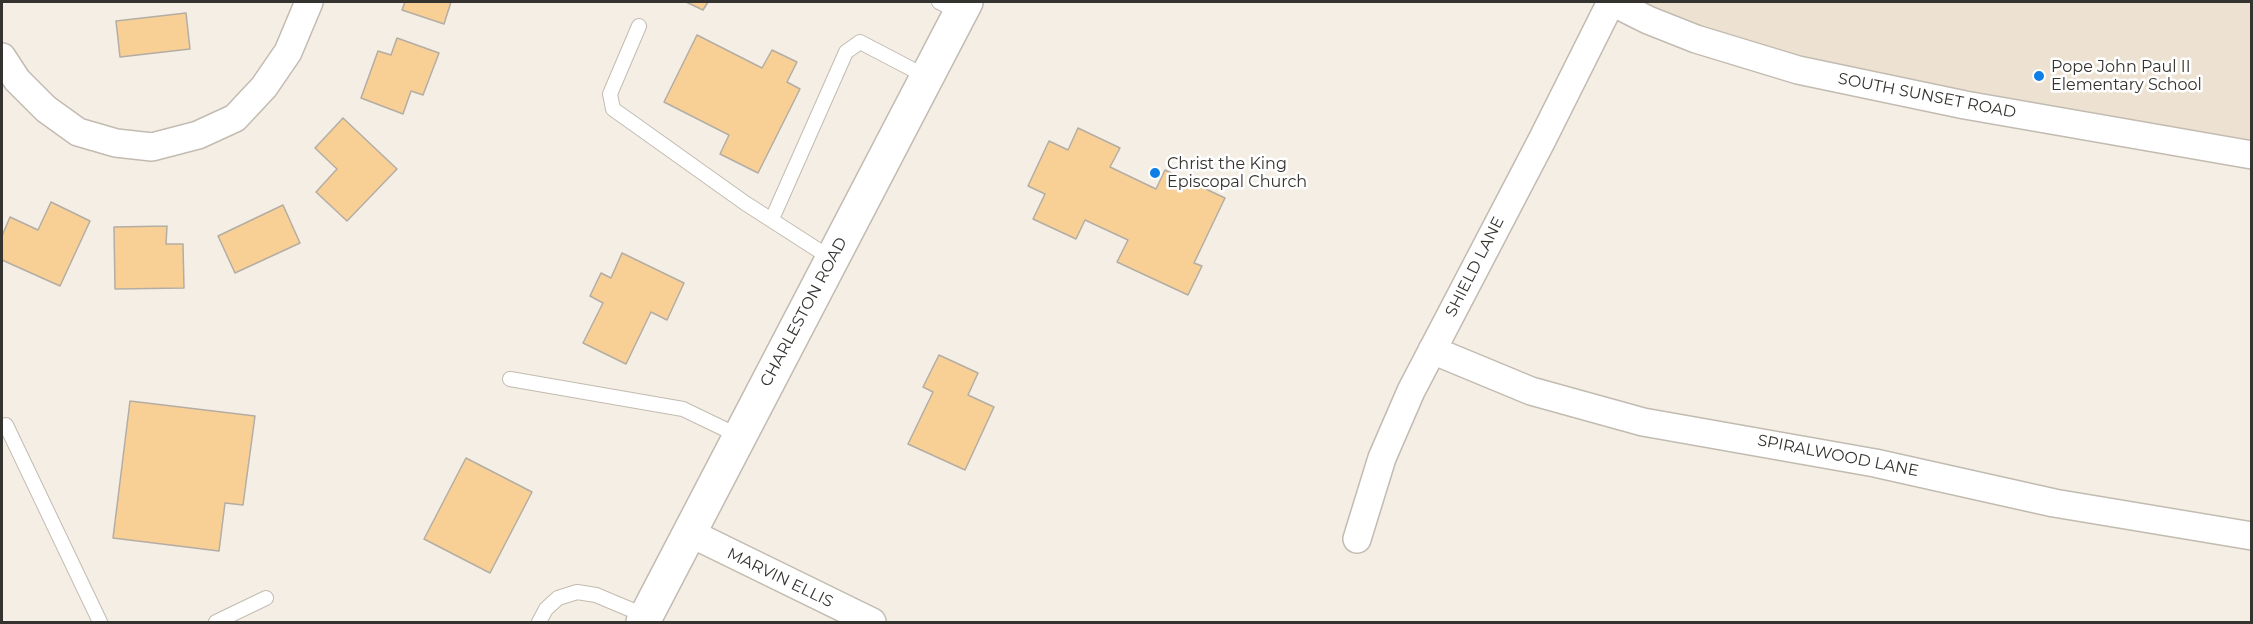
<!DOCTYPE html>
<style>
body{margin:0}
#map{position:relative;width:2253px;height:624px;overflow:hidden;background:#f5eee4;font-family:Montserrat,sans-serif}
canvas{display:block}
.frame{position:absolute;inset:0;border:3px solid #35332f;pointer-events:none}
</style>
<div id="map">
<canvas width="2253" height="624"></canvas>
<div class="frame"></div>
</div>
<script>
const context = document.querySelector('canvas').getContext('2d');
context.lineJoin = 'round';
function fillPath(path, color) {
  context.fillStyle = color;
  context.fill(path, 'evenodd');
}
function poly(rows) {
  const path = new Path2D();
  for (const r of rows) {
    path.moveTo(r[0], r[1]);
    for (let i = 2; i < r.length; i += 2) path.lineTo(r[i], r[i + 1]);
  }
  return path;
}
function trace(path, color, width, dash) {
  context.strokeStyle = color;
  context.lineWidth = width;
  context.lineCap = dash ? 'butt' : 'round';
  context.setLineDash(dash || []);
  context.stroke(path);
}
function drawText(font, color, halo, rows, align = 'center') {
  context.font = font + ' Montserrat,sans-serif';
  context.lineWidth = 5;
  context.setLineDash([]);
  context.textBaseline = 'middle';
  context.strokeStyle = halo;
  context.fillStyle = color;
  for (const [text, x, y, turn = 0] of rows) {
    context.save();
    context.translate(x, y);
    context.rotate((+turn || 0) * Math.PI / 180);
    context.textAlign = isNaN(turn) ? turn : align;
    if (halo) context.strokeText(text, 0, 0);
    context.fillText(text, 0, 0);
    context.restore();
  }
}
const built = poly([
 [1612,2,2251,2,2251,158,1854,82]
]);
const building = poly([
 [405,2,451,2,444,24,402,10,405,2],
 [686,2,708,2,703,10,686,2],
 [186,13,190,49,120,57,116,21,186,13],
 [697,35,762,68,772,50,797,62,787,82,800,89,758,173,720,154,729,135,664,102,697,35],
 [397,38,439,53,423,95,411,91,403,114,361,98,378,51,391,55,397,38],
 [343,118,397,169,347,221,316,192,337,169,315,148,343,118],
 [1078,128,1120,148,1110,167,1156,189,1165,170,1225,198,1194,263,1202,266,1188,295,1117,262,1128,240,1085,220,1076,239,1033,219,1045,194,1028,186,1049,141,1068,150,1078,128],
 [51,202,90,221,60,286,2,260,2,236,10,217,38,230,51,202],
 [283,205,300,243,235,273,218,236,283,205],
 [167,226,166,244,183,244,184,288,115,289,114,227,167,226],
 [622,253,684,283,667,320,651,312,626,364,583,343,603,303,590,296,601,273,611,278,622,253],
 [939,355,978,373,968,395,994,407,965,470,908,444,933,392,923,387,939,355],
 [130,401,255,416,243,505,225,503,219,551,113,538,130,401],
 [466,458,532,492,490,573,424,539,466,458]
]);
const lane = poly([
 [939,2,961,13],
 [639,26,610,94,613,109,745,203,832,259],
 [772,219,846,52,860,42,927,77],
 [510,379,683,409,739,436],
 [6,425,100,622],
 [216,622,266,598],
 [539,622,546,609,558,598,577,592,596,595,646,616]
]);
const street = poly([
 [1612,2,1648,20,1696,39,1798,70,1965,105,2252,155],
 [2,57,17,80,46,109,78,132,116,143,152,147,198,135,235,118,264,87,288,52,309,2],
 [1432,350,1531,391,1643,422,1875,463,2054,503,2252,536],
 [688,532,872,622],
 [1357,539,1382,458,1411,391,1542,140,1611,2]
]);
const secondary = poly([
 [643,622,966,2]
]);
const markers = [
 [2039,76,6,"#0d7fe6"],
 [1155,173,6,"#0d7fe6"]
];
const poiNames = [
 ["Pope John Paul II",2051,67],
 ["Elementary School",2051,85],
 ["Christ the King",1167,164],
 ["Episcopal Church",1167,182]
];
const streetNames = [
 ["SOUTH SUNSET ROAD",1927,96,11],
 ["SHIELD LANE",1475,267,-63],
 ["CHARLESTON ROAD",804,312,-62],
 ["SPIRALWOOD LANE",1838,456,11],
 ["MARVIN ELLIS",780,578,26]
];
fillPath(built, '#ede2d1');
fillPath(building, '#f8d096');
trace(building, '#b4ada4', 1.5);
trace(lane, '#c2bbb1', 16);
trace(street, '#c2bbb1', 30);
trace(secondary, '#c2bbb1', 36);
trace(lane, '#fff', 14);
trace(street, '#fff', 27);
trace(secondary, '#fff', 33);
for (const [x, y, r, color] of markers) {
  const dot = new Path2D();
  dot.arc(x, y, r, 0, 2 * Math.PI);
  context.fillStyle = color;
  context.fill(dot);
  trace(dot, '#fff', 2);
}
drawText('16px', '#35332f', '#fff', poiNames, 'left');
drawText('16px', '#35332f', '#fff', streetNames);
</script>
